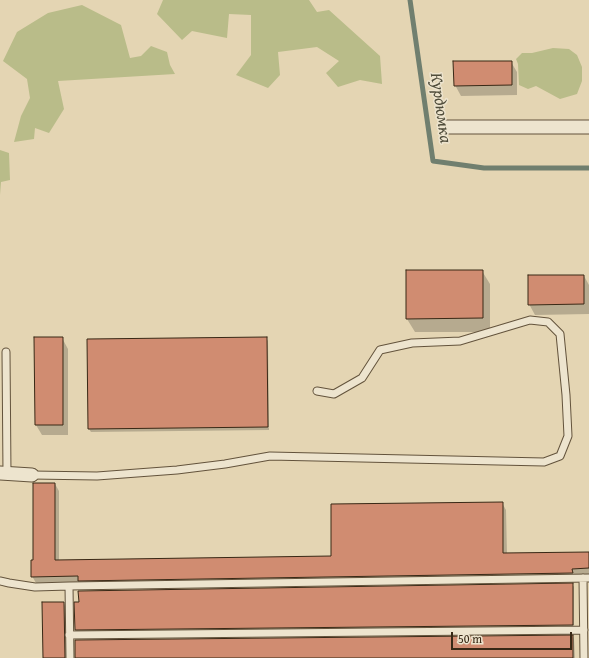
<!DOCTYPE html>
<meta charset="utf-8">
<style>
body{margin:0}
#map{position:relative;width:589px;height:658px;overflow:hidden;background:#e4d5b3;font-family:"Gentium Book Plus",serif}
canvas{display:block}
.scale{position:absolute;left:451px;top:632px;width:121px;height:18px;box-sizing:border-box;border:2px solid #382815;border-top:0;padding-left:5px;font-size:12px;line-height:14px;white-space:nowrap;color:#382815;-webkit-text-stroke:3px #ede4ce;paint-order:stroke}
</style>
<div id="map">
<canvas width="589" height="658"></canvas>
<div class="scale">50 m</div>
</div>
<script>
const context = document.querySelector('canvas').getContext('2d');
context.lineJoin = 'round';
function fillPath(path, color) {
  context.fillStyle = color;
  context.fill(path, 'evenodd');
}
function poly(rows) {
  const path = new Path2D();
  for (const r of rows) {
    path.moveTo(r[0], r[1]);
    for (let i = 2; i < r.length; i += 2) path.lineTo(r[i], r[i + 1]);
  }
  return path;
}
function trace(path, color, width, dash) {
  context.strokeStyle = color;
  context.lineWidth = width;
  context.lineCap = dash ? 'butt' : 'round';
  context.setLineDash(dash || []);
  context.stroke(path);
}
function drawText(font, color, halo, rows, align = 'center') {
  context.font = font + ' "Gentium Book Plus",serif';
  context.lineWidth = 3;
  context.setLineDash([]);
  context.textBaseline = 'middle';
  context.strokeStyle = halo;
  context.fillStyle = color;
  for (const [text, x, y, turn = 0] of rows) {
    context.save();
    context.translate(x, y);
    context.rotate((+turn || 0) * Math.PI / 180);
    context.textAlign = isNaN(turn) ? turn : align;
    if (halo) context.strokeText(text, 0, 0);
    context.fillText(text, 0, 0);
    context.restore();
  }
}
const green = poly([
 [163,0,309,0,317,12,329,10,380,56,382,84,360,80,338,87,326,73,339,61,317,47,278,52,280,75,268,88,236,75,251,55,251,15,229,14,227,38,192,31,182,40,157,14],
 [82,5,121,25,130,58,141,56,151,46,167,52,170,65,175,74,58,81,64,109,49,133,35,128,34,139,14,142,21,116,30,98,27,79,3,61,17,32,48,13],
 [553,48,569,49,577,55,582,67,582,81,577,94,560,99,536,86,528,89,519,85,518,64,516,59,522,53,532,53],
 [0,150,9,153,10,180,1,182,0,195]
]);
const shadow = poly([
 [511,62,517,72,517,95,461,96,455,85],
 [482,271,490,284,490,332,415,332,407,319],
 [584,276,589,285,589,314,535,315,529,304],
 [35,338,62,338,68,349,68,435,42,435,36,425],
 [266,338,268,341,269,430,91,432,89,429],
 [55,484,59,491,59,561,332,557,502,503,506,510,507,554,589,553,589,575,36,583,32,576,34,561],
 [572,584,574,587,574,628,77,633,76,630],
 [64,603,65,606,66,658,44,658],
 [573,636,574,639,575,658,76,658]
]);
const stream = poly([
 [410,0,433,161,484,168,589,168]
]);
const building = poly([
 [453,61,512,61,512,85,454,86,453,61],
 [406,270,483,270,483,318,406,319,406,270],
 [528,275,584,275,584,304,528,305,528,275],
 [34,337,63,337,63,425,35,425,34,337],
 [267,337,268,427,88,429,87,339,267,337],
 [33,483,55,483,55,560,331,556,331,504,503,502,503,553,589,552,589,568,572,569,573,573,78,581,78,576,31,577,31,560,33,560,33,483],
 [573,583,573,625,75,630,74,602,79,602,78,591,573,583],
 [42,602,64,602,65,658,43,658,42,602],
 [573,635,573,658,75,658,75,640,573,635]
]);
const lane = poly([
 [6,352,7,474],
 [32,475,97,476,177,470,225,464,270,456,544,462,560,456,568,436,566,395,560,334,548,322,530,320,460,341,412,343,380,350,362,378,334,394,317,391],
 [583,578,584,658],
 [0,581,9,583,35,587,69,586,70,658],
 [69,586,589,578],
 [69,635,584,630]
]);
const street = poly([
 [446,127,589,127],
 [0,473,32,475]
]);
const waterNames = [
 ["Курдюмка",440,108,82]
];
fillPath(green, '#b9bc89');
fillPath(shadow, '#0003');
trace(stream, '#707f6f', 5);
fillPath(building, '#d08c71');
trace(building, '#382815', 1);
trace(lane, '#63533c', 9);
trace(street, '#63533c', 15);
trace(lane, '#ede4ce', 7);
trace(street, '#ede4ce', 13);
drawText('italic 17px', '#4f4c3a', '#ede4ce', waterNames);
</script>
